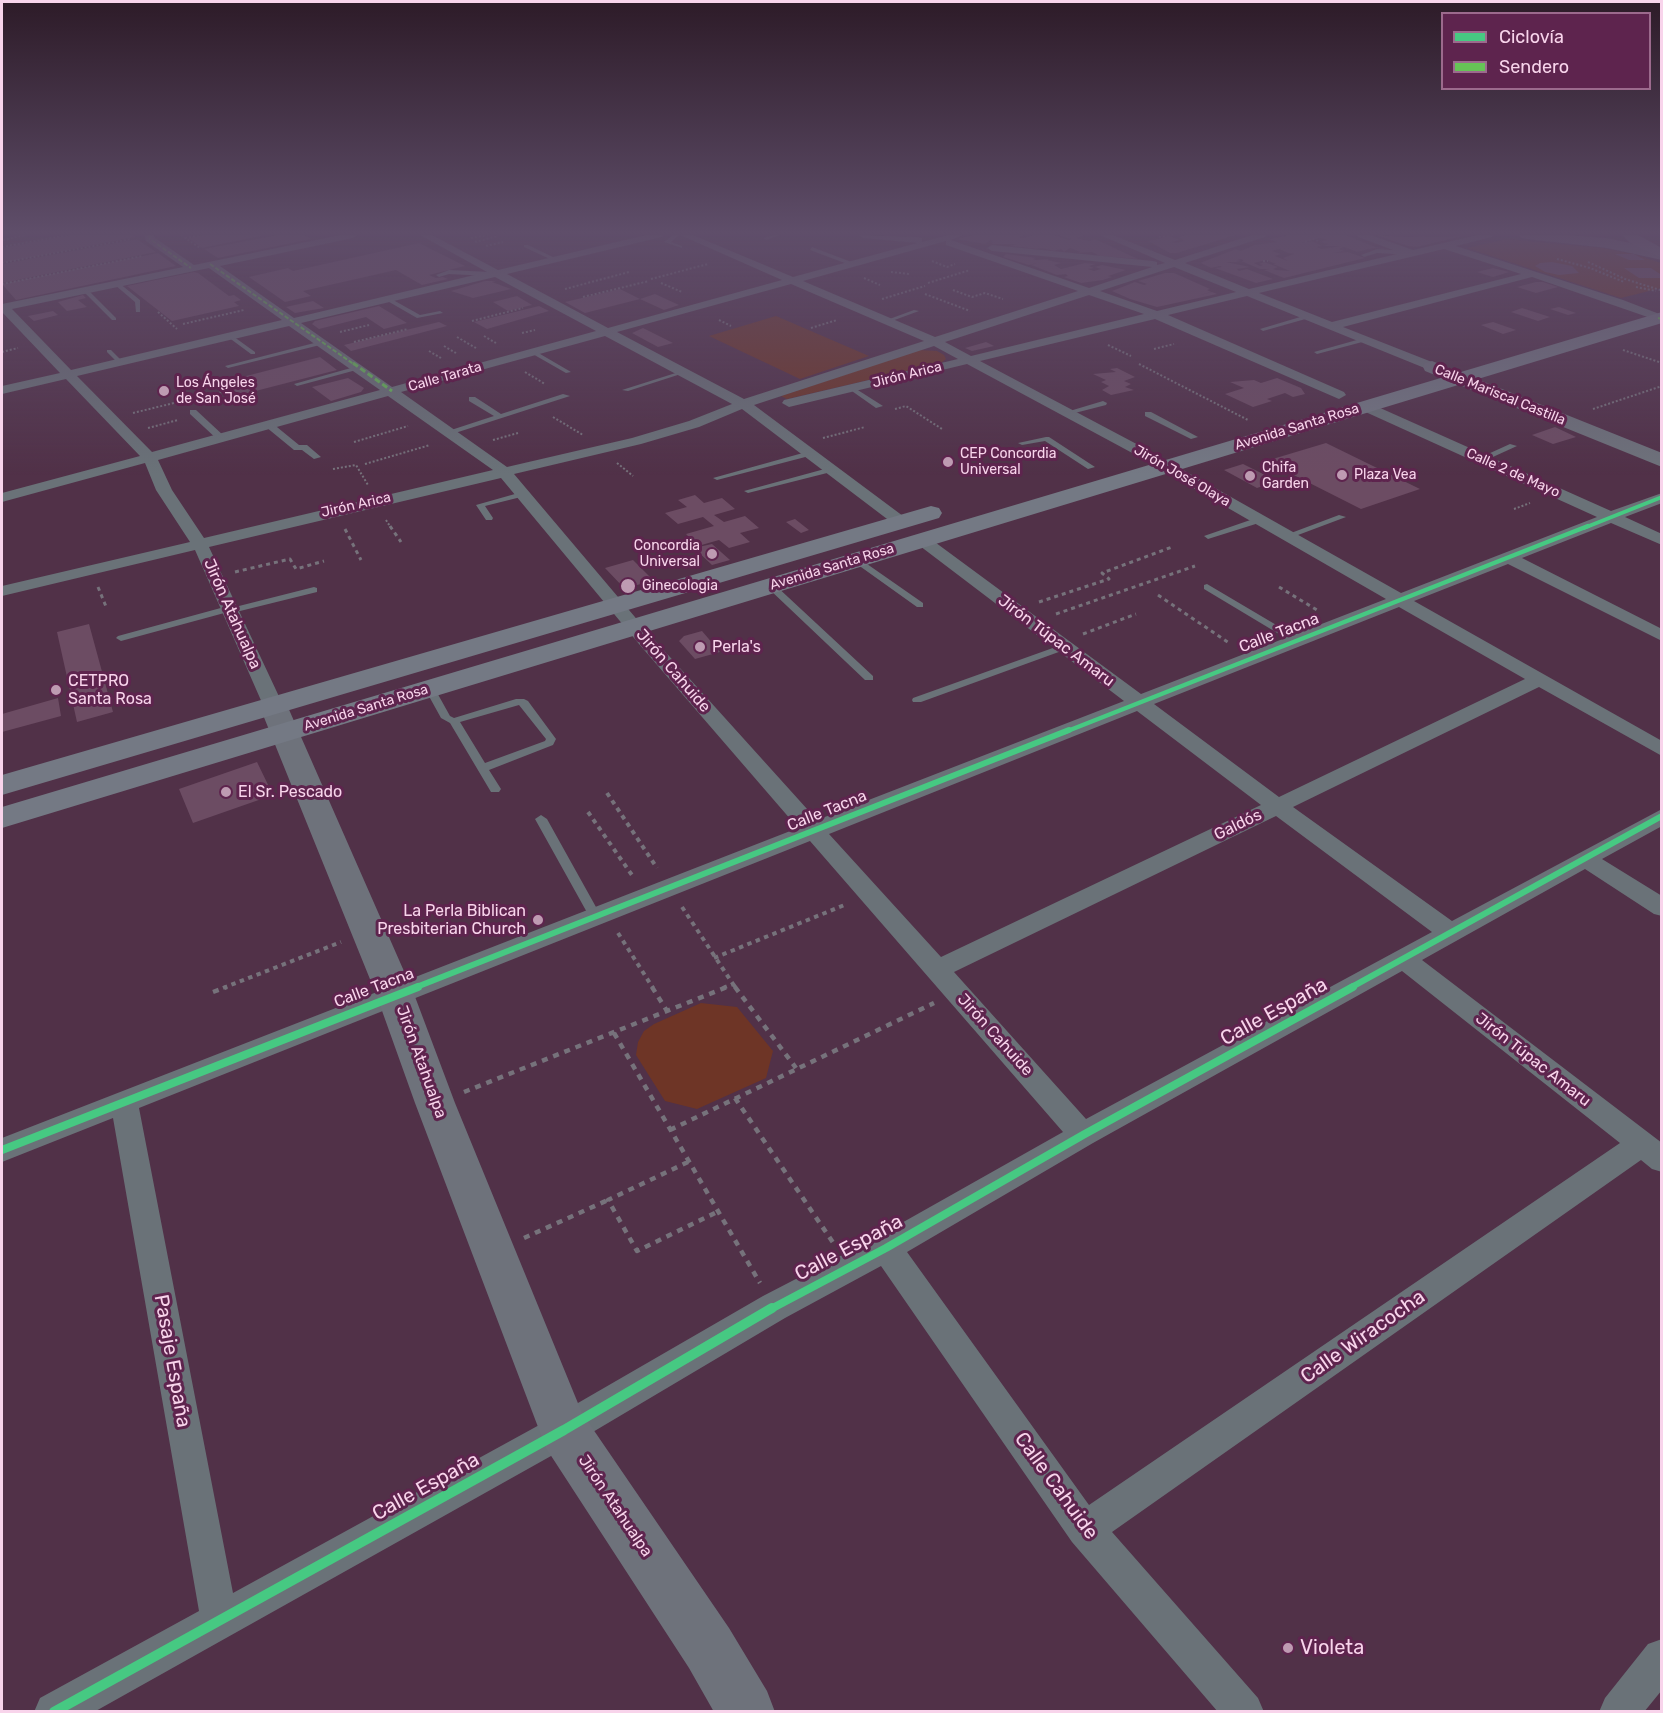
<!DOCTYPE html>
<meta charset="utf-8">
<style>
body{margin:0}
#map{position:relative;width:1663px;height:1713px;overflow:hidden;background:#513148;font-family:Rubik,sans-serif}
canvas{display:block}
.frame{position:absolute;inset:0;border:3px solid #f8d4eb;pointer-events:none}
.legend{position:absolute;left:1441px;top:12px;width:210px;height:78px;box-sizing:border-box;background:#5e244e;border:2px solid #9c6a8d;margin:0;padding:8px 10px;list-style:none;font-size:18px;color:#f8d4eb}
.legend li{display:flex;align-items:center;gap:12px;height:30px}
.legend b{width:30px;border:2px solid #9c6a8d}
</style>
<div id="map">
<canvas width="1663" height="1713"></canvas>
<div class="frame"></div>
<ul class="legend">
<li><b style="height:8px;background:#46c982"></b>Ciclovía</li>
<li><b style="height:8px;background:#66c356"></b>Sendero</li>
</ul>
</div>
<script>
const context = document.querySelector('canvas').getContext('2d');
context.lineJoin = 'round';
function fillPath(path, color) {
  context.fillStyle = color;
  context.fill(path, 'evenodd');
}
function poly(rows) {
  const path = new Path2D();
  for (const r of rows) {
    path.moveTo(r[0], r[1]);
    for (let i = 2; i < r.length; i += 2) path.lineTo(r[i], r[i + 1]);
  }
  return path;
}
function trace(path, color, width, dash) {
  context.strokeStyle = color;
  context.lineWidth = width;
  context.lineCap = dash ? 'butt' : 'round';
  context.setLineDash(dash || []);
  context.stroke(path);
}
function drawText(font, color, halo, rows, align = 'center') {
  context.font = font + ' Rubik,sans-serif';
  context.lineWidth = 6;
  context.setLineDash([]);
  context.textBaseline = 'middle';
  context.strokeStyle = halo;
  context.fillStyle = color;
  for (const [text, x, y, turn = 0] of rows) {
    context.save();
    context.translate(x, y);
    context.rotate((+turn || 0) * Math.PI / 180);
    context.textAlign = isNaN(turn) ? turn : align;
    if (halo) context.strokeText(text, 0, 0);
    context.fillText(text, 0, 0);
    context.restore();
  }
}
const green = poly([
 [1507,239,1603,248,1634,254,1661,263,1661,288,1621,298,1467,248],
 [776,316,869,356,800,379,709,336],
 [918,350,937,351,944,355,946,359,941,363,787,399,781,396],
 [701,1003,737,1007,773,1051,766,1078,697,1109,665,1101,636,1055,638,1042,644,1031,654,1024]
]);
const building = poly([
 [71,235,132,235,135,237,2,263,2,248],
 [204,235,261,235,261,236,202,248,188,238],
 [277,235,304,235,312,239,218,258,204,249],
 [973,235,1024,235,1019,237,1023,238,1034,235,1053,235,1069,240,1071,239,1058,235,1084,235,1077,238,1089,241,1095,239,1138,259,1100,256,1092,252,1077,253,1080,252,1070,248,1064,252,1061,249,1054,251,1042,248,1037,249,1010,246,1016,244,991,244,993,243,990,242,992,241,991,240,985,244,956,239],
 [1186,235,1236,235,1177,253,1170,253,1148,241,1170,236,1180,240,1172,242,1175,243,1184,241,1179,237],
 [1284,235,1346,235,1375,247,1387,249,1374,248,1357,252,1344,247,1339,249,1345,251,1333,253,1348,252,1365,258,1284,278,1264,270,1269,269,1260,269,1241,261,1244,261,1241,259,1237,260,1241,261,1236,262,1226,262,1250,267,1237,269,1239,271,1247,269,1273,279,1256,283,1215,268,1222,267,1220,266,1211,268,1201,263,1195,265,1236,249,1241,251,1254,245,1277,242,1268,239,1287,236],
 [1321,238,1327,240,1320,242,1328,244,1323,246,1341,246,1322,249,1317,247,1322,246,1312,241,1300,243],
 [1279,249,1288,253,1294,254,1283,258,1288,261,1275,256,1281,254,1272,251],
 [1266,260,1276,264,1273,264,1290,271,1276,270,1273,269,1278,267,1264,262,1259,264,1263,265,1260,266,1254,263],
 [1376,235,1405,237,1463,236,1417,247,1408,246],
 [137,239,156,252,2,283,2,264],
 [419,243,465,266,429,275,436,278,443,277,448,279,422,285,396,270,303,291,311,296,285,302,249,277,288,268,293,271],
 [158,253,176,266,16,300,2,284],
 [1006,254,1036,258,1033,259,1036,260,1049,259,1047,260,1061,263,1054,265,1061,269,1085,263,1095,264,1089,266,1094,268,1088,269,1094,271,1101,269,1095,267,1102,265,1126,270,1108,276,1112,277,1103,280,1081,283,1064,277,1068,276,1066,274,1057,275,1031,265,1037,263,1029,265,1003,257],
 [1615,254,1634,254,1645,260,1629,260],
 [1552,262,1572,266,1579,273,1559,275,1545,272,1535,266,1540,263],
 [1493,268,1509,272,1493,277,1477,272],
 [1624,268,1651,268,1660,274,1662,278,1639,278],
 [194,272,198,273,229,296,234,295,241,300,234,302,239,306,172,321,127,286],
 [1165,273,1174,273,1210,289,1207,290,1211,292,1197,296,1212,292,1217,294,1157,307,1130,299,1112,291,1135,282,1144,285,1147,284,1138,281],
 [485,281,496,281,492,282,511,289,473,298,451,291],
 [1536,282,1543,282,1558,287,1536,293,1517,287],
 [620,289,640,299,585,313,565,302],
 [655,294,679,305,664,310,640,299],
 [83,295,86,298,78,300,87,307,67,311,58,302],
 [517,296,532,305,508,311,493,302],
 [313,301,324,308,295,313,286,307],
 [379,306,407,323,384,329,366,317,319,329,312,324,315,321],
 [539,306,549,311,487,329,474,322],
 [1559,307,1576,313,1568,315,1550,309],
 [1522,308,1550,317,1538,321,1511,312],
 [53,311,58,315,34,321,28,316],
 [439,322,447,326,351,351,344,345],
 [1493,322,1516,330,1503,334,1481,325],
 [643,328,673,343,658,347,632,333],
 [986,342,994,346,972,351,965,348],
 [320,357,337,370,240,395,223,382],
 [1117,368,1135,377,1124,381,1131,384,1125,387,1134,390,1111,395,1102,390,1109,386,1101,382,1106,380,1093,374,1116,372,1110,369],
 [348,378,364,388,361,392,331,401,312,387],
 [1277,378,1301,388,1305,394,1293,397,1285,393,1267,399,1272,401,1253,407,1225,394,1244,388,1230,382,1254,380,1261,383],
 [1555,427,1576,437,1553,444,1532,435],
 [1326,443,1420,489,1361,509,1266,461],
 [1243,464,1277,481,1257,488,1224,470],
 [695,495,704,503,722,498,735,509,714,515,724,522,745,516,759,528,740,533,750,542,729,548,719,540,698,546,686,534,714,526,703,517,678,524,665,513,687,507,678,500],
 [795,519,809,530,801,533,786,522],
 [712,544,730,560,712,565,694,548],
 [633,560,654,581,624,588,605,568],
 [89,624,113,712,77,722,57,632],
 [702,631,720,652,695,659,679,641,684,636],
 [58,698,61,716,2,732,2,714],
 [257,762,273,795,193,823,179,789]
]);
const pathFar3 = poly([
 [181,235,200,248],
 [1159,237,1173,235],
 [185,238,201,235],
 [471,238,488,235],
 [3,240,26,235],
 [475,242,498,236],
 [1305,242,1313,239,1320,242],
 [486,246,503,242],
 [2,247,68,235],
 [1557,259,1590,268,1624,282],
 [932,261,947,267,955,264],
 [1263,261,1268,261],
 [1588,262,1625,279,1660,290],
 [2,263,131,239],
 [891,272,910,274],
 [864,278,880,285],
 [651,279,708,264],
 [661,283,682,292],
 [928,283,970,270],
 [2,284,142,256],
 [1636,287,1656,291],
 [565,289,629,272],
 [953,290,972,297,985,293,1003,299],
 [925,294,970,311],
 [583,297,649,281],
 [882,299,925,286],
 [158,312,177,329],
 [719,320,731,326],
 [472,321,523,308],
 [183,324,244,310],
 [811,328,837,320],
 [340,332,369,325],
 [522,333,535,330],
 [484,336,496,343],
 [457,337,476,348],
 [354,342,408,329],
 [1108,345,1131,356],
 [444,346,456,353],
 [1154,349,1174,344],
 [1623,350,1662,363],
 [429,351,441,358],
 [2,352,18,348],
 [1139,364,1248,420],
 [525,372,545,384],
 [200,397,226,391],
 [895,409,906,406,942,429],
 [1593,409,1662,386],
 [133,413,178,402],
 [553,417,583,435],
 [148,428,178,420],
 [823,438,865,427],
 [493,440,518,433],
 [354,442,408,426],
 [617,463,633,476],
 [365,464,430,445],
 [333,469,356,465,368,485],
 [1514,509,1530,503],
 [386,520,391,528]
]);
const pathFar2 = poly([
 [390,526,401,542],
 [345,529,361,560],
 [235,572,290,559,296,569,324,561],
 [98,587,107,609],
 [1279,587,1317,610],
 [1158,595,1229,643],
 [1039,602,1109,579,1102,573,1172,547],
 [1056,614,1195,566],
 [1083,634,1136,614]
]);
const pathFar1 = poly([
 [607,793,657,868],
 [588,812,634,878],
 [682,907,733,984,723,988],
 [618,933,653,988],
 [714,958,847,904],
 [733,984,736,988],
 [223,988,341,942]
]);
const path = poly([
 [652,987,667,1011],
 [735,987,796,1068],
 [213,992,227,987],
 [614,1033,760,1283],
 [464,1092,727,987],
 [735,1098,834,1244],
 [670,1130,934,1003],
 [688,1162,608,1200,637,1251,717,1212],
 [524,1238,608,1200]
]);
const lane = poly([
 [673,235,679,235,671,242,682,246,682,248,664,242,673,235],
 [773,235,781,235,766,240,763,238,773,235],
 [524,245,528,245,557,259,552,260,524,247,524,245],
 [812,247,854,263,855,264,850,265,810,250,812,247],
 [1377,249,1410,251,1413,253,1410,255,1377,253,1364,257,1361,255,1377,249],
 [449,270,490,272,493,274,490,276,449,274,439,277,436,275,449,270],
 [115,283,119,283,140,300,140,312,136,312,135,302,115,285,115,283],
 [83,289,87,289,116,318,116,320,112,320,83,291,83,289],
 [386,296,420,315,440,311,443,313,417,318,384,299,386,296],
 [914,310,919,311,889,322,884,321,914,310],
 [1307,315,1310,317,1309,318,1263,331,1260,329,1307,315],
 [230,334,255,352,255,354,251,354,228,337,227,336,230,334],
 [1364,338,1367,340,1366,341,1317,354,1314,352,1364,338],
 [322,341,325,343,324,344,228,368,225,366,322,341],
 [107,350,111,350,122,361,122,363,118,363,107,352,107,350],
 [531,351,535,351,571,372,566,373,531,353,531,351],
 [358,366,361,368,360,369,297,386,294,384,358,366],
 [682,371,687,372,628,391,622,390,682,371],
 [851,386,853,387,883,406,876,408,849,389,847,388,851,386],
 [563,394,570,396,452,434,445,432,494,416,469,401,469,397,475,397,501,414,563,394],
 [1103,401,1107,403,1106,405,1067,415,1063,413,1103,401],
 [190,410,196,410,224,436,224,440,218,440,190,414,190,410],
 [1145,412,1151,412,1198,437,1191,439,1145,416,1145,412],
 [266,423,272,423,299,445,307,445,321,457,314,459,302,450,294,450,266,427,266,423],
 [1046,437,1049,437,1095,467,1088,469,1045,441,1022,445,1018,443,1046,437],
 [1510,444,1517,446,1484,461,1477,459,1510,444],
 [810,451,813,451,813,455,717,480,713,478,810,451],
 [832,467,835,467,835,471,748,493,744,491,832,467],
 [522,492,525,492,525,496,485,506,493,518,492,520,486,520,476,505,522,492],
 [1339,515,1346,517,1290,538,1283,536,1339,515],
 [1259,517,1262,518,1262,522,1208,539,1204,536,1259,517],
 [857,557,923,603,923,607,917,607,854,562,853,560,857,557],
 [771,583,774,584,873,676,873,680,865,680,768,588,768,584,771,583],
 [1207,584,1300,639,1302,641,1297,644,1294,643,1204,589,1204,585,1207,584],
 [314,587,317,588,317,592,232,613,228,612,121,641,116,638,118,636,228,606,235,607,314,587],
 [1064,644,1069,647,1067,649,921,702,913,702,912,700,913,698,1064,644],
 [430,686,435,689,450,716,454,718,516,699,524,699,528,701,556,739,553,745,489,770,501,789,499,792,491,792,450,723,441,718,425,689,430,686],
 [519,705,546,739,545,741,485,763,460,722,519,705],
 [541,815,547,819,601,916,599,919,591,919,589,916,535,819,541,815]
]);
const street = poly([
 [144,235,154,235,155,238,194,265,340,235,358,235,353,238,220,266,294,318,487,272,420,235,432,235,498,270,646,235,663,235,662,237,507,274,608,328,782,280,680,235,693,235,793,277,917,243,863,238,858,235,918,237,922,238,922,242,948,235,963,235,951,240,1089,288,1152,267,992,251,987,248,992,245,1153,261,1157,262,1157,265,1165,263,1100,235,1113,235,1175,260,1252,235,1266,235,1265,237,1185,263,1249,289,1401,253,1358,237,1357,235,1371,235,1413,250,1477,235,1493,235,1492,237,1456,246,1623,300,1662,315,1662,322,1532,277,1343,327,1437,364,1438,367,1437,370,1432,371,1247,296,1168,315,1344,392,1346,395,1339,399,1155,319,980,361,1146,449,1401,593,1597,517,1359,409,1357,406,1359,403,1369,403,1611,511,1662,493,1662,503,1625,517,1662,534,1662,545,1611,523,1522,558,1662,629,1662,641,1508,564,1414,601,1662,741,1662,756,1539,687,1293,807,1452,921,1662,809,1662,826,1602,859,1662,896,1662,916,1654,914,1585,869,1422,960,1662,1143,1662,1172,1652,1169,1641,1160,1112,1532,1258,1698,1264,1712,1218,1712,1072,1542,881,1266,785,1318,576,1442,94,1712,34,1712,40,1698,199,1611,113,1118,2,1162,2,1138,798,828,639,644,501,478,209,547,283,705,280,709,273,711,266,709,263,705,195,550,2,596,2,586,190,542,156,490,145,463,2,502,2,493,140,456,66,379,2,394,2,386,60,373,2,312,2,304,183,267,146,241,144,235],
 [946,241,946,245,1078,291,935,337,803,281,946,241],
 [1444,249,1521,274,1332,322,1259,293,1444,249],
 [1174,267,1236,292,1157,311,1100,291,1174,267],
 [209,268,282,320,71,370,12,309,209,268],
 [495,277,596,331,392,387,301,323,495,277],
 [791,284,924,341,744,399,617,332,791,284],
 [1089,295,1144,314,971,356,945,342,1089,295],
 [289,326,380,390,152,452,77,376,289,326],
 [605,336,732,404,689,421,632,438,507,467,401,392,605,336],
 [934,346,958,359,784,400,782,403,789,407,967,364,1136,455,1386,599,1141,694,928,537,916,537,914,540,916,543,1124,701,817,820,651,636,514,474,641,444,699,427,742,409,895,525,907,525,909,522,907,519,754,405,934,346],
 [388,396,493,470,204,538,172,490,158,460,388,396],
 [1399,607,1525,679,1279,797,1154,704,1399,607],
 [1137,711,1261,805,941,957,829,834,1137,711],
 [1276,816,1432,932,1086,1119,954,972,1276,816],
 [810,841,1063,1132,875,1238,763,1296,552,1418,233,1593,139,1108,810,841],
 [1402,971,1620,1143,1089,1505,907,1252,1093,1143,1402,971],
 [1662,1639,1662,1690,1644,1712,1599,1712,1605,1698,1648,1644,1662,1639]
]);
const secondary = poly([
 [1519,235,1568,235,1607,238,1662,250,1662,260,1607,248,1526,239,1521,238,1519,235],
 [1432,361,1662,453,1662,467,1425,371,1423,367,1425,363,1432,361],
 [273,696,283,699,287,705,414,994,455,1103,582,1413,729,1628,767,1691,775,1712,714,1712,689,1668,546,1448,415,1103,376,994,259,705,263,699,273,696]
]);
const primary = poly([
 [1622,235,1638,235,1662,248,1662,258,1630,243,1622,235],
 [1662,312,1662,323,2,828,2,807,1662,312],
 [931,506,939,508,942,513,939,518,2,795,2,775,931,506]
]);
const quietFar1 = poly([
 [149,235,150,239,191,268],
 [210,264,355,365],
 [1658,318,1662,319]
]);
const quiet = poly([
 [353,363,392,391]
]);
const cyclewayFar4 = poly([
 [1584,528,1662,497]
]);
const cyclewayFar3 = poly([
 [1065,732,1588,526]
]);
const cyclewayFar2 = poly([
 [414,988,1069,730],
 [1350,988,1662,816]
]);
const cyclewayFar1 = poly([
 [2,1150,418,987],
 [769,1310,886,1248,1083,1135,1353,987]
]);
const cycleway = poly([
 [54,1712,564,1430,772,1308]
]);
const markers = [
 [164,391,6,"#be9bb2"],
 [948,462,6,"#be9bb2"],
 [1342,475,6,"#be9bb2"],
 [1250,476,6,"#be9bb2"],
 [712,554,6,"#be9bb2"],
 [628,586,8,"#be9bb2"],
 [700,647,6,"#be9bb2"],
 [56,690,6,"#be9bb2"],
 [226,792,6,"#be9bb2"],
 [538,920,6,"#be9bb2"],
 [1288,1648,6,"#be9bb2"]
];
const farStreetnames = [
 ["Jirón Arica",907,375,-14],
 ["Calle Tarata",445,377,-16],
 ["Calle Mariscal Castilla",1500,395,22],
 ["Avenida Santa Rosa",1297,427,-17],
 ["Calle 2 de Mayo",1513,473,24],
 ["Jirón José Olaya",1182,476,30],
 ["Jirón Arica",356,505,-13],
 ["Avenida Santa Rosa",832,567,-17],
 ["Avenida Santa Rosa",366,708,-17]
];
const farPoinames = [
 ["Los Ángeles",176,383],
 ["de San José",176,399],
 ["CEP Concordia",960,454],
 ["Universal",960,470],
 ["Chifa",1262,468],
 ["Garden",1262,484],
 ["Plaza Vea",1354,475],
 ["Concordia",700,546,"right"],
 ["Universal",700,562,"right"],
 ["Ginecologia",642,586]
];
const streetNames = [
 ["Jirón Atahualpa",232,614,66],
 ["Calle Tacna",1279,633,-21],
 ["Jirón Túpac Amaru",1056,641,37],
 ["Jirón Cahuide",673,671,49],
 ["Calle Tacna",827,811,-22],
 ["Galdós",1238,825,-26],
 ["Calle Tacna",374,988,-21],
 ["Jirón Cahuide",995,1035,48],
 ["Jirón Túpac Amaru",1533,1060,38],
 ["Jirón Atahualpa",421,1062,70],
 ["Jirón Atahualpa",615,1506,56]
];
const poiNames = [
 ["Perla's",712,647],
 ["CETPRO",68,681],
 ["Santa Rosa",68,699],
 ["El Sr. Pescado",238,792],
 ["La Perla Biblican",526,911,"right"],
 ["Presbiterian Church",526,929,"right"]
];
const nearStreetnames = [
 ["Calle España",1274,1012,-29],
 ["Calle España",849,1248,-28],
 ["Calle Wiracocha",1363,1337,-35],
 ["Pasaje España",172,1361,80],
 ["Calle Cahuide",1056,1486,54],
 ["Calle España",426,1487,-29]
];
const nearPoinames = [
 ["Violeta",1300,1648]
];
fillPath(green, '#6e3526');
fillPath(building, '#6c4c63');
trace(pathFar3, '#76727b', 2, [2, 2]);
trace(pathFar2, '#76727b', 3, [4, 4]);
trace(pathFar1, '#76727b', 4, [4.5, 4.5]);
trace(path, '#76727b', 4.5, [6, 6]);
fillPath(lane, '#6a7278');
fillPath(street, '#6a7278');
fillPath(secondary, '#6e727b');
fillPath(primary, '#747984');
trace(quietFar1, '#66c356', 2, [4.5, 2]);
trace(quiet, '#66c356', 3, [6, 3]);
trace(cyclewayFar4, '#46c982', 4);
trace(cyclewayFar3, '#46c982', 4.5);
trace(cyclewayFar2, '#46c982', 6);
trace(cyclewayFar1, '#46c982', 8);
trace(cycleway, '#46c982', 10);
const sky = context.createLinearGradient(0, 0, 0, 475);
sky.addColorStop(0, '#2d1b28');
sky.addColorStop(0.49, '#5f4e6a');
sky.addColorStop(1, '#5f4e6a00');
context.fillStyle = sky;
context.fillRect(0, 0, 1663, 475);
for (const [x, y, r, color] of markers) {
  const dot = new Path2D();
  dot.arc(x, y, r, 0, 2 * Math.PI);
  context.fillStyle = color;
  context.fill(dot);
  trace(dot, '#5e244e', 2);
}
drawText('14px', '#f8d4eb', '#5e244e', farStreetnames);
drawText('14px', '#f8d4eb', '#5e244e', farPoinames, 'left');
drawText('16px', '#f8d4eb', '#5e244e', streetNames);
drawText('16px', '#f8d4eb', '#5e244e', poiNames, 'left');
drawText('20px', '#f8d4eb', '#5e244e', nearStreetnames);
drawText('20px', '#f8d4eb', '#5e244e', nearPoinames, 'left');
</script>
